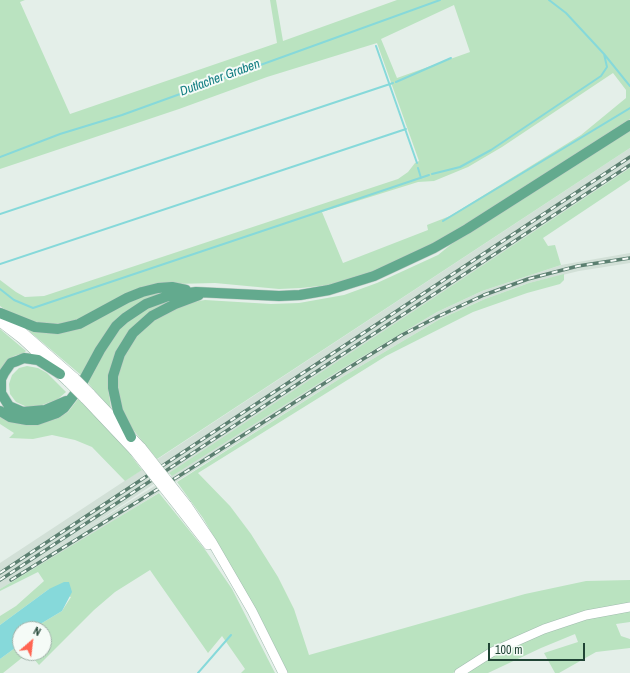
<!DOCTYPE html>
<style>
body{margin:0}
#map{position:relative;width:630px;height:673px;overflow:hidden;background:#e4efe9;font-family:"Archivo Narrow",sans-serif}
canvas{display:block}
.north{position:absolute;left:12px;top:621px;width:40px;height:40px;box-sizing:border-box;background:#f5fbf7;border:1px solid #a0b2a9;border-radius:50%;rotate:28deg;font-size:11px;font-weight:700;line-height:16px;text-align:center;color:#204435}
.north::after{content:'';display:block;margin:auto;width:14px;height:18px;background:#ff6552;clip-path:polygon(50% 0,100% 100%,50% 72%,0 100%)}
.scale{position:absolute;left:488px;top:643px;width:97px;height:18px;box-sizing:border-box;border:2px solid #204435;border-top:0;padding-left:5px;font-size:12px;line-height:14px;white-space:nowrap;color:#204435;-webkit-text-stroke:3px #f5fbf7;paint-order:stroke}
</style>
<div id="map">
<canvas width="630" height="673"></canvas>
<div class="north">N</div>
<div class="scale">100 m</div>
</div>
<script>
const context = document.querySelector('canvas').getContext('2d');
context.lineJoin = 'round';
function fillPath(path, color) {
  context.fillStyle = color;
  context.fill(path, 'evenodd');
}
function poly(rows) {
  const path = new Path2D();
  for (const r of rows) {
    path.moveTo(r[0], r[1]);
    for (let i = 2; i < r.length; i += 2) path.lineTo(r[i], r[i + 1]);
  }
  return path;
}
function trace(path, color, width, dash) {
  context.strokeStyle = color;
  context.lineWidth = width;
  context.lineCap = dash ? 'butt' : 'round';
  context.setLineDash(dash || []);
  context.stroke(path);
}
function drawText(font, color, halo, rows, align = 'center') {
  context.font = font + ' "Archivo Narrow",sans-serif';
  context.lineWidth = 4;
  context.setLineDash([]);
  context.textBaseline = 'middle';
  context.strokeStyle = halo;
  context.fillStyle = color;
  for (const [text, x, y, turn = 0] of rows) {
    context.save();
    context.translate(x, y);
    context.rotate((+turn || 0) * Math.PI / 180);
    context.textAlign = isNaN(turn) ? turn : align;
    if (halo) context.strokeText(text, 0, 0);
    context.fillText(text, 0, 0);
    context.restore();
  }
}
const built = poly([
 [630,148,630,168,89,527,340,370,437,312,482,291,561,265,630,253,630,263,579,271,529,283,485,299,440,319,344,376,101,529,0,589,0,563]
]);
const green = poly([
 [0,0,25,0,20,2,70,114,277,43,270,0,276,0,283,41,397,0,630,0,630,119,474,219,432,244,373,271,329,285,301,288,279,289,215,283,175,284,65,325,41,324,11,314,0,306,0,280,16,292,25,297,44,296,398,179,408,172,415,163,419,161,377,43,267,77,179,109,0,169],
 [454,5,470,52,397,78,381,39],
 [613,73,626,90,626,98,581,135,450,216,427,225,428,230,343,263,322,212,418,182,434,181,468,167,502,147],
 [630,130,630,148,157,459,126,421,120,410,116,376,127,345,154,319,192,302,205,300,271,304,299,303,344,295,377,283,438,255,454,242],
 [630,168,630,180,543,238,548,246,555,245,561,265,482,291,437,312,340,370,172,476,169,473],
 [564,274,564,280,560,284,527,293,473,312,386,356,198,473,230,506,251,534,278,577,294,609,309,655,525,594,586,581,630,580,630,603,542,625,507,641,453,673,287,673,250,599,203,518,177,482,344,376,440,319,485,299,529,283],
 [169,291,145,300,122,315,81,375,29,331,30,329,52,333,143,295],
 [180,298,130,331,122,342,116,353,108,388,111,409,88,383,109,343,120,329,136,315,159,303],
 [0,329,26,351,24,353,14,356,7,361,0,370],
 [27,366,38,368,47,373,66,392,58,399,37,407,27,407,16,402,10,394,9,384,12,375,19,368],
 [78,399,120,441,142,470,125,481,92,447,75,440,52,435,33,439,9,438,14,433,0,424,0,413,39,423,56,419,68,412],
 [159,493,206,551,232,589,275,673,241,673,245,669,222,636,208,653,150,570,115,592,94,610,39,665,29,653,44,653,44,629,32,629,62,611,71,597,49,589,0,625,0,616,16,606,44,581,38,572,0,591,0,589],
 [630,610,630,622,616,624,621,636,630,639,630,648,596,652,559,673,555,673,544,653,578,642,575,634,541,648,488,673,466,673,494,654,536,635,575,621],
 [20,641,20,653,28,653,3,673,0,673,0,659,15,648,16,644]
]);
const water = poly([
 [64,582,69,582,72,592,62,611,32,629,20,629,20,639,15,648,0,659,0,625,49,589]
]);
const stream = poly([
 [549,0,566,13,604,54,630,86],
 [376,46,417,163],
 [396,82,451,58],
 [0,157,60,134,122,115,440,0],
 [418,168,421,178],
 [432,174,460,167,491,150,601,76,607,67,604,54],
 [0,214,393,83],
 [443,221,630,108],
 [0,264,406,129],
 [0,289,14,300,33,308,429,175],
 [198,673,231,635]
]);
const secondary = poly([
 [4,316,75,378],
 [0,322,22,339,68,382],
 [90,393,142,448],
 [84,398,134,451],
 [187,505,212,542,252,611,283,673],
 [180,509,208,545],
 [459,673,492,652,544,629,586,615,630,607]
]);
const primary = poly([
 [0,313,35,327,58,329,79,324,127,298,142,292,158,288,172,287,186,290],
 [60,374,38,360,24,358,17,361,11,363,4,373,1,379,1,393,9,406,23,412,45,410,66,401],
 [0,411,10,417,27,420,37,420,57,413,64,408,80,387,100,350,116,326,125,318,146,304,168,296,196,292,279,296,300,295,329,290,374,276,434,248,467,229,630,125],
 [131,437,118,411,113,388,113,376,120,354,133,333,152,316,175,304,199,295]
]);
const rail = poly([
 [0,573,630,157],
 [0,580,630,165],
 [11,580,187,471,342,372,402,335,439,316,484,295,528,279,578,266,630,258]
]);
const secondaryBridge = poly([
 [75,378,90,393],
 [68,382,84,398],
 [142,448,187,505],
 [134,451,180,509]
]);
const waterNames = [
 ["Dutlacher Graben",220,78,-20]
];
fillPath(built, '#d2e0d7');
fillPath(green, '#bae3c0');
fillPath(water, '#86d9da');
trace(stream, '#86d9da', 2);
trace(secondary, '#a1bcaf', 10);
trace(primary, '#c1cbc6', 11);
trace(secondary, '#fff', 9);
trace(primary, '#63aa8e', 10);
trace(rail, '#5b7f70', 3.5);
trace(rail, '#f5fbf7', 2, [6]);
trace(secondaryBridge, '#a1bcaf', 10, []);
trace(secondaryBridge, '#fff', 9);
drawText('italic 13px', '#127e82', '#f5fbf7', waterNames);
</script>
